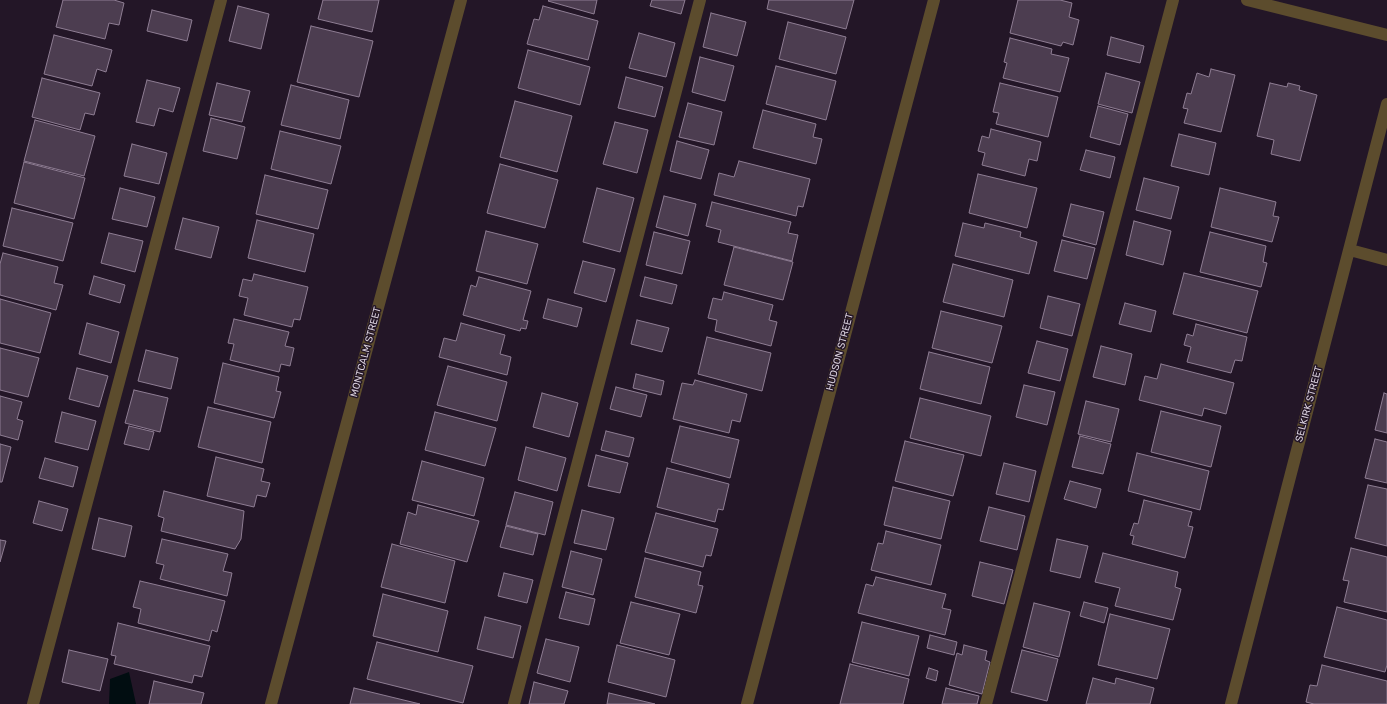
<!DOCTYPE html>
<style>
body{margin:0}
canvas{display:block;background:#231627}
</style>
<canvas width="1387" height="704"></canvas>
<script>
const context = document.querySelector('canvas').getContext('2d');
context.lineJoin = 'round';
function fillPath(path, color) {
  context.fillStyle = color;
  context.fill(path, 'evenodd');
}
function poly(rows) {
  const path = new Path2D();
  for (const r of rows) {
    path.moveTo(r[0], r[1]);
    for (let i = 2; i < r.length; i += 2) path.lineTo(r[i], r[i + 1]);
  }
  return path;
}
function trace(path, color, width, dash) {
  context.strokeStyle = color;
  context.lineWidth = width;
  context.lineCap = dash ? 'butt' : 'round';
  context.setLineDash(dash || []);
  context.stroke(path);
}
function drawText(font, color, halo, rows, align = 'center') {
  context.font = font + ' Rubik,sans-serif';
  context.lineWidth = 3;
  context.setLineDash([]);
  context.textBaseline = 'middle';
  context.strokeStyle = halo;
  context.fillStyle = color;
  for (const [text, x, y, turn = 0] of rows) {
    context.save();
    context.translate(x, y);
    context.rotate((+turn || 0) * Math.PI / 180);
    context.textAlign = isNaN(turn) ? turn : align;
    if (halo) context.strokeText(text, 0, 0);
    context.fillText(text, 0, 0);
    context.restore();
  }
}
const water = poly([
 [129,672,136,704,109,704,110,679]
]);
const building = poly([
 [63,0,114,0,124,3,119,25,109,23,105,39,56,27,63,0],
 [323,0,379,0,372,32,318,19,323,0],
 [549,0,597,0,594,14,548,1,549,0],
 [652,0,685,0,681,14,650,6,652,0],
 [769,0,854,0,846,29,767,9,769,0],
 [1018,0,1060,0,1072,3,1069,17,1079,20,1073,45,1063,42,1061,46,1010,33,1018,0],
 [238,6,269,14,261,49,229,41,238,6],
 [543,6,598,21,588,60,527,44,534,19,539,20,543,6],
 [152,10,192,20,187,41,147,31,152,10],
 [711,13,746,22,737,56,703,47,711,13],
 [788,22,846,37,836,74,779,59,788,22],
 [311,26,373,41,359,97,297,82,311,26],
 [639,33,675,43,666,77,629,68,639,33],
 [54,35,112,50,106,72,97,69,92,86,44,74,54,35],
 [1111,37,1144,46,1140,63,1107,55,1111,37],
 [1010,38,1052,49,1051,54,1069,58,1060,92,1003,78,1007,63,1004,62,1010,38],
 [528,50,590,67,580,105,518,88,528,50],
 [700,57,734,66,725,101,692,92,700,57],
 [776,66,836,81,826,120,766,104,776,66],
 [1211,69,1235,75,1221,132,1184,123,1188,109,1183,108,1187,93,1191,94,1197,73,1209,77,1211,69],
 [1106,73,1140,82,1132,113,1098,104,1106,73],
 [626,77,663,87,655,117,618,108,626,77],
 [42,78,100,93,94,115,85,113,80,130,32,117,42,78],
 [147,80,180,88,173,112,159,108,154,126,136,122,147,80],
 [217,83,250,91,242,122,209,115,217,83],
 [1000,83,1058,97,1048,137,996,124,999,113,993,112,1000,83],
 [1270,83,1287,87,1288,83,1300,86,1299,90,1317,95,1300,161,1271,154,1274,140,1257,136,1270,83],
 [291,85,349,100,340,139,281,125,291,85],
 [515,101,572,116,557,172,500,157,515,101],
 [688,103,722,112,714,145,679,137,688,103],
 [1098,106,1128,114,1120,145,1090,137,1098,106],
 [763,110,816,124,813,137,822,139,816,164,753,148,763,110],
 [211,118,245,127,237,159,203,151,211,118],
 [35,120,95,136,84,176,24,161,35,120],
 [615,122,648,130,637,173,603,164,615,122],
 [991,129,1041,142,1037,161,1029,159,1025,176,982,165,985,153,978,151,982,136,989,138,991,129],
 [280,131,341,146,331,184,271,169,280,131],
 [1179,134,1216,143,1209,175,1171,166,1179,134],
 [677,141,709,150,701,179,670,171,677,141],
 [132,144,167,153,159,184,124,176,132,144],
 [1086,150,1115,157,1110,178,1080,170,1086,150],
 [739,161,810,179,803,207,798,206,796,216,714,195,719,173,734,177,739,161],
 [24,162,85,178,74,219,14,203,24,162],
 [500,164,558,180,545,228,487,213,500,164],
 [978,174,1037,188,1027,228,969,213,978,174],
 [265,175,328,190,318,229,256,214,265,175],
 [1144,178,1179,187,1171,219,1136,210,1144,178],
 [120,188,155,197,147,227,112,219,120,188],
 [597,188,634,198,620,252,583,242,597,188],
 [1220,188,1276,202,1273,216,1279,217,1272,242,1211,227,1220,188],
 [664,196,696,204,688,236,656,227,664,196],
 [712,202,791,222,788,233,798,235,792,261,718,242,721,230,706,226,712,202],
 [1071,204,1104,212,1096,245,1063,236,1071,204],
 [12,208,73,223,63,261,3,246,12,208],
 [183,218,219,227,211,258,175,249,183,218],
 [257,220,314,234,305,272,248,258,257,220],
 [1134,221,1171,231,1163,265,1126,255,1134,221],
 [963,223,984,228,985,223,1021,232,1020,237,1037,242,1029,274,955,256,963,223],
 [486,231,538,244,527,284,476,271,486,231],
 [654,232,690,241,682,274,646,265,654,232],
 [1210,232,1266,246,1263,262,1267,263,1261,287,1200,272,1210,232],
 [109,233,143,241,135,272,101,263,109,233],
 [1062,240,1095,248,1087,279,1054,271,1062,240],
 [734,247,793,262,783,300,724,285,734,247],
 [3,253,58,267,54,283,63,285,56,310,0,295,0,264,3,253],
 [583,261,615,269,606,302,574,293,583,261],
 [953,264,1013,280,1004,317,943,302,953,264],
 [1184,273,1258,291,1247,333,1173,314,1184,273],
 [254,274,308,287,300,320,294,319,292,327,244,315,248,298,239,296,243,279,252,281,254,274],
 [94,276,125,285,120,303,89,294,94,276],
 [479,277,531,291,523,320,528,321,526,329,521,328,520,331,463,315,471,285,476,287,479,277],
 [645,277,677,285,672,304,640,296,645,277],
 [724,292,773,305,769,320,777,322,771,346,715,331,717,320,708,318,713,298,722,300,724,292],
 [1048,296,1080,304,1072,336,1040,328,1048,296],
 [0,299,51,313,40,353,0,343,0,299],
 [548,299,582,308,577,327,543,318,548,299],
 [1125,303,1156,311,1151,332,1119,324,1125,303],
 [941,311,1002,326,992,363,932,348,941,311],
 [234,319,289,332,285,346,294,348,290,366,281,364,279,372,230,360,234,344,228,343,234,319],
 [637,320,669,328,662,352,631,344,637,320],
 [87,323,119,332,111,363,79,354,87,323],
 [461,323,505,335,500,354,511,357,507,375,439,357,444,338,456,341,461,323],
 [1196,324,1247,337,1242,361,1235,360,1231,373,1187,362,1191,347,1184,345,1187,334,1193,336,1196,324],
 [707,337,771,353,762,391,698,374,707,337],
 [1037,341,1068,349,1060,381,1028,373,1037,341],
 [1101,346,1132,354,1125,385,1093,377,1101,346],
 [0,348,39,358,28,397,0,390,0,348],
 [146,350,178,358,171,389,138,381,146,350],
 [929,352,990,367,981,404,920,389,929,352],
 [223,363,279,377,276,391,281,392,274,418,214,403,223,363],
 [1161,364,1234,383,1226,414,1204,408,1202,416,1139,400,1145,376,1157,379,1161,364],
 [448,366,507,382,497,421,437,405,448,366],
 [77,368,108,376,99,407,69,399,77,368],
 [636,374,664,381,661,395,633,388,636,374],
 [695,380,747,394,740,422,732,420,729,433,673,419,682,383,693,385,695,380],
 [1024,385,1055,392,1047,425,1016,417,1024,385],
 [616,387,647,395,641,417,610,409,616,387],
 [134,390,168,398,160,432,125,423,134,390],
 [542,393,578,403,569,437,533,427,542,393],
 [1384,393,1387,394,1387,433,1375,430,1384,393],
 [0,396,22,402,17,419,23,421,18,440,0,435,0,396],
 [920,398,991,416,981,456,910,438,920,398],
 [1086,401,1119,409,1111,442,1078,434,1086,401],
 [208,407,271,422,262,463,198,447,208,407],
 [1161,411,1221,426,1211,467,1151,452,1161,411],
 [62,412,96,421,88,450,55,442,62,412],
 [435,412,496,428,485,466,425,450,435,412],
 [129,426,154,432,149,450,124,444,129,426],
 [680,426,739,440,730,478,671,462,680,426],
 [606,431,634,438,629,457,601,450,606,431],
 [1080,436,1111,444,1103,474,1072,467,1080,436],
 [1375,439,1387,442,1387,483,1365,478,1375,439],
 [905,441,964,455,953,496,895,481,905,441],
 [0,444,11,447,2,482,0,482,0,444],
 [526,447,566,458,557,491,518,480,526,447],
 [1137,453,1209,471,1200,510,1128,491,1137,453],
 [596,455,628,463,620,493,588,486,596,455],
 [216,457,264,469,261,481,270,483,266,497,257,495,254,507,207,496,216,457],
 [45,458,78,467,73,487,39,478,45,458],
 [422,461,484,478,474,516,412,500,422,461],
 [1004,463,1036,471,1029,502,996,494,1004,463],
 [667,468,729,484,723,510,718,509,715,522,657,507,667,468],
 [1070,481,1101,489,1096,508,1064,499,1070,481],
 [1368,485,1387,489,1387,546,1355,538,1368,485],
 [893,487,950,501,941,539,884,525,893,487],
 [164,491,244,511,241,539,235,549,161,531,164,518,158,516,164,491],
 [515,492,553,502,545,535,506,525,515,492],
 [1144,500,1192,512,1188,526,1193,527,1185,558,1132,544,1134,536,1130,535,1134,523,1138,524,1144,500],
 [39,501,68,509,62,531,33,523,39,501],
 [418,505,479,521,467,562,400,544,408,512,416,515,418,505],
 [989,507,1025,516,1017,550,980,541,989,507],
 [582,510,614,518,606,550,574,543,582,510],
 [656,513,718,529,711,556,706,555,703,567,645,552,656,513],
 [99,518,132,526,125,557,92,549,99,518],
 [506,526,538,534,533,555,500,547,506,526],
 [886,531,941,545,931,585,871,570,878,543,883,544,886,531],
 [162,539,228,554,223,571,232,573,227,596,160,579,164,565,156,563,162,539],
 [1057,539,1088,546,1080,578,1050,571,1057,539],
 [0,540,6,541,0,562,0,540],
 [392,544,455,561,445,603,381,587,392,544],
 [1351,548,1387,557,1387,612,1344,602,1349,581,1343,580,1351,548],
 [571,551,602,559,593,595,562,587,571,551],
 [1103,553,1178,572,1175,587,1181,589,1173,620,1115,606,1120,588,1095,582,1103,553],
 [645,558,701,572,698,585,703,586,696,613,635,597,645,558],
 [980,562,1013,570,1004,604,972,596,980,562],
 [504,573,533,580,527,603,498,596,504,573],
 [876,577,946,594,942,608,951,610,945,635,858,613,866,584,873,586,876,577],
 [140,581,225,601,217,632,212,630,209,641,138,623,141,609,133,607,140,581],
 [566,592,595,599,589,625,559,618,566,592],
 [383,594,448,611,438,652,373,636,383,594],
 [631,602,680,614,669,655,620,643,631,602],
 [1084,602,1108,608,1104,623,1080,616,1084,602],
 [1034,603,1070,612,1059,657,1023,647,1034,603],
 [1337,607,1387,620,1387,665,1385,672,1324,657,1337,607],
 [1110,614,1170,629,1157,679,1098,665,1110,614],
 [485,617,521,626,513,658,477,649,485,617],
 [862,622,919,636,909,676,852,662,862,622],
 [118,623,210,646,202,677,194,675,192,683,114,664,116,656,111,655,118,623],
 [930,635,957,642,954,655,927,648,930,635],
 [546,639,579,647,570,682,537,673,546,639],
 [377,642,473,666,463,703,367,679,377,642],
 [617,645,675,660,666,697,608,682,617,645],
 [964,645,987,651,985,660,990,662,982,694,949,685,957,653,962,655,964,645],
 [69,650,108,659,100,691,62,682,69,650],
 [1022,650,1058,659,1047,701,1011,692,1022,650],
 [850,664,909,679,903,704,840,704,850,664],
 [1322,665,1387,681,1387,704,1314,704,1306,702,1310,685,1317,686,1322,665],
 [929,668,938,671,936,681,926,678,929,668],
 [1093,678,1115,684,1116,678,1154,688,1150,704,1086,704,1093,678],
 [154,681,204,693,201,704,149,704,154,681],
 [534,682,568,691,564,704,529,704,534,682],
 [354,688,420,704,350,704,354,688],
 [946,688,979,696,977,704,942,704,946,688],
 [609,693,655,704,607,704,609,693]
]);
const minor = poly([
 [1247,0,1387,35],
 [1350,250,1387,260],
 [33,704,221,0],
 [271,704,461,0],
 [514,704,700,0],
 [747,704,934,0],
 [986,704,1173,0],
 [1231,704,1387,104]
]);
const streetNames = [
 ["MONTCALM STREET",366,352,-75],
 ["HUDSON STREET",840,352,-75],
 ["SELKIRK STREET",1309,404,-75]
];
fillPath(water, '#010d11');
fillPath(building, '#4c3d50');
trace(building, '#8e7d93', 1);
trace(minor, '#5c4c2d', 12);
drawText('10px', '#dcd3df', '#231627', streetNames);
</script>
